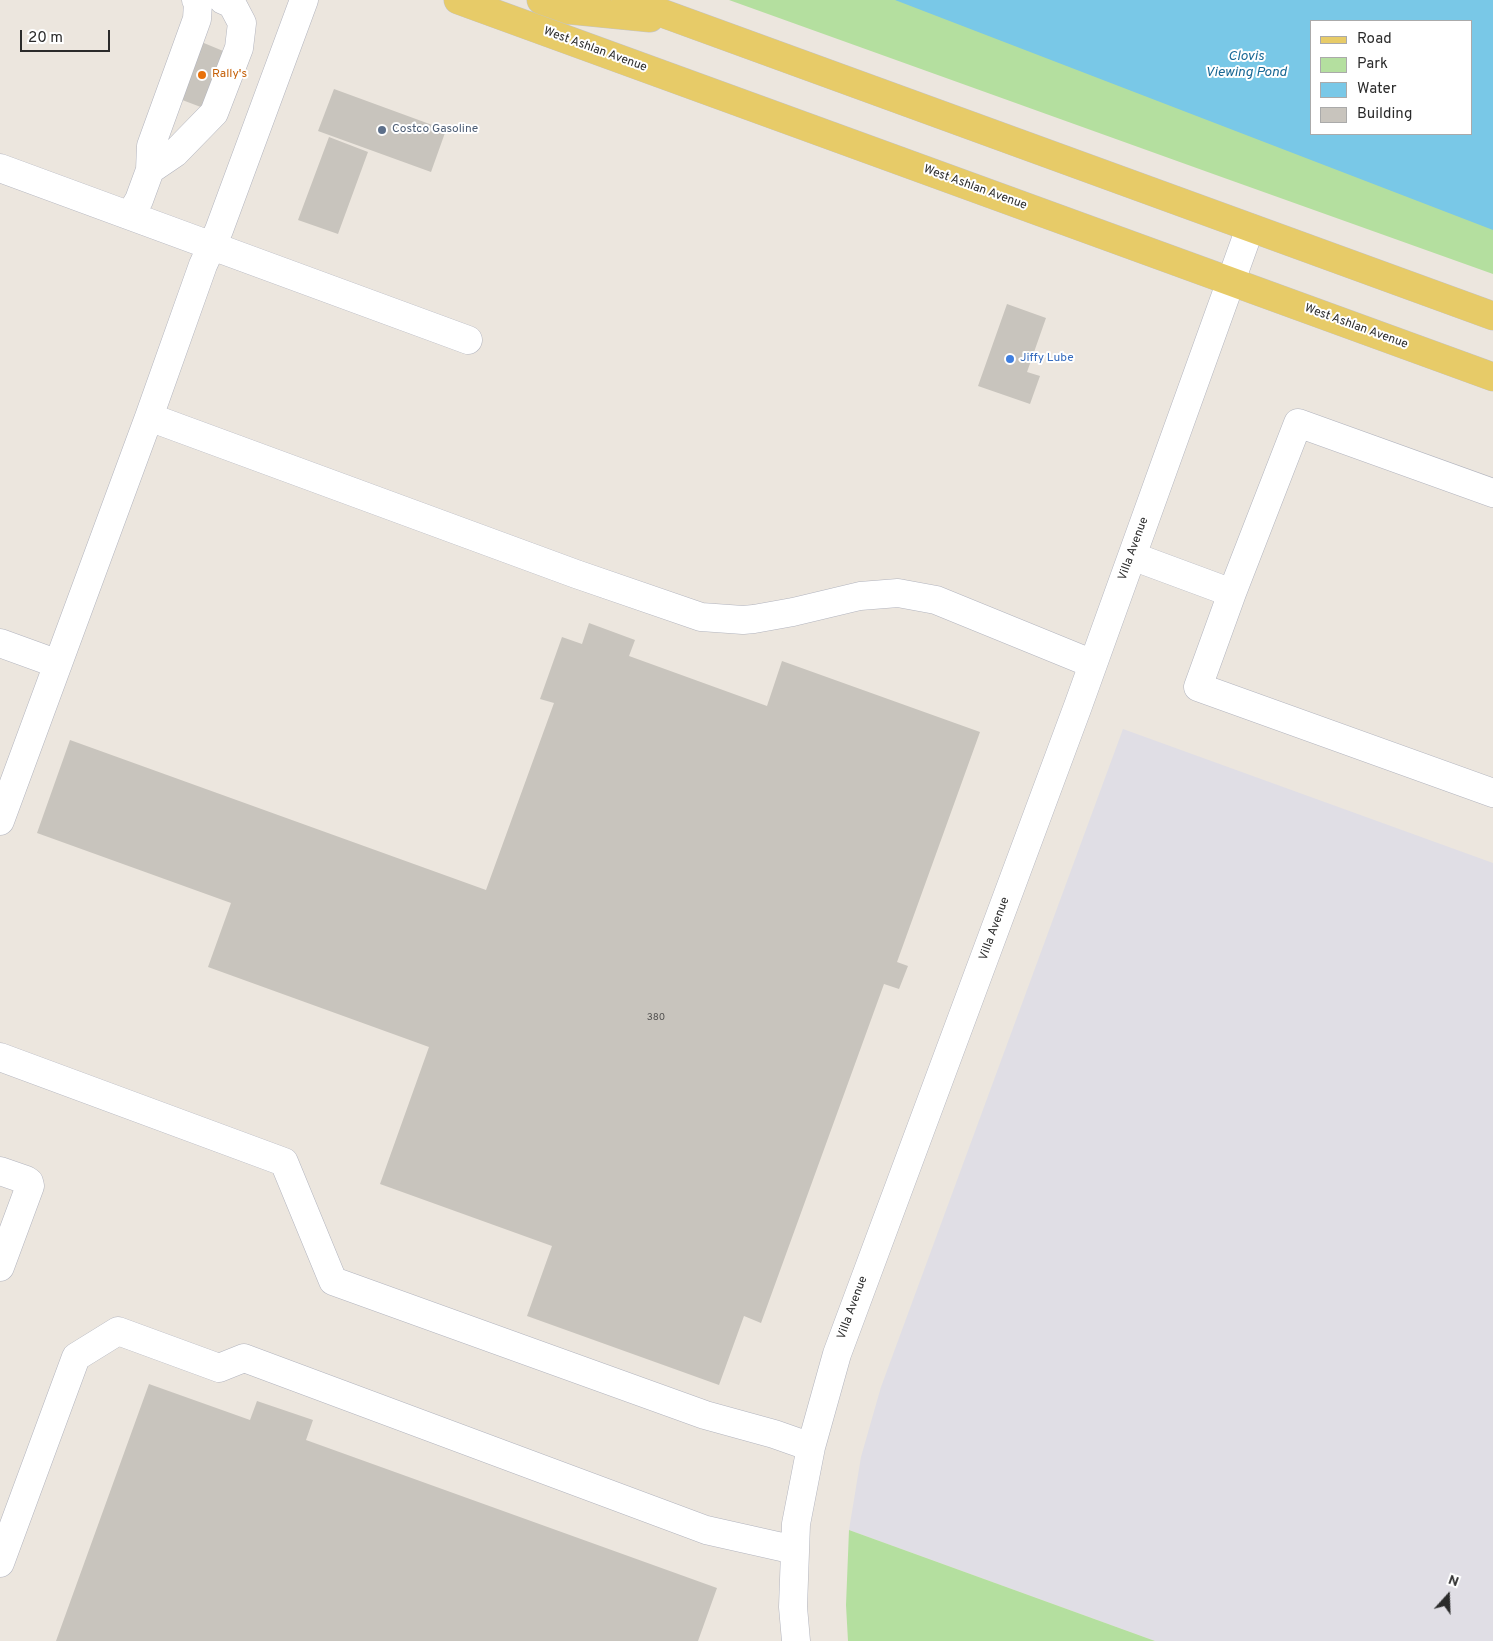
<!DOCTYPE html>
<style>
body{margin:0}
#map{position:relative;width:1493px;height:1641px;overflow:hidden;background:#ece6de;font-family:Overpass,sans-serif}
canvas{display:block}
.legend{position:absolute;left:1310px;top:20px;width:162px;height:115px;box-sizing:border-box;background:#fff;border:1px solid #aaa;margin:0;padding:6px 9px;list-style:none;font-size:15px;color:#2b2b2b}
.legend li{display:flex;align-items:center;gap:10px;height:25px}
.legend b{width:25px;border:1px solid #aaa}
.north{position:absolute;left:1423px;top:1571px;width:50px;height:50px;-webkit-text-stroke:4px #fff;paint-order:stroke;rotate:20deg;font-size:14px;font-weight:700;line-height:20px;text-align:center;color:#2b2b2b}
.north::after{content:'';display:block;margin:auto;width:18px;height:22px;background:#2b2b2b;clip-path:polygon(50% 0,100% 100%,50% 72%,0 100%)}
.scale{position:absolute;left:20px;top:30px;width:90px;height:22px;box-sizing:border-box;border:2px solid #2b2b2b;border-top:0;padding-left:6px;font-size:15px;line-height:18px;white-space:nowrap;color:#2b2b2b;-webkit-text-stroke:4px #fff;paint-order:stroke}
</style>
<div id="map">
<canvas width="1493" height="1641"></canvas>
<ul class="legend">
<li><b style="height:6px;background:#e7cb68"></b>Road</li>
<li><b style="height:14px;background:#b4df9f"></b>Park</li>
<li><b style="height:14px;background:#79c8e7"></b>Water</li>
<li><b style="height:14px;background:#c8c4bd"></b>Building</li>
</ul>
<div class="north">N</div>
<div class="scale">20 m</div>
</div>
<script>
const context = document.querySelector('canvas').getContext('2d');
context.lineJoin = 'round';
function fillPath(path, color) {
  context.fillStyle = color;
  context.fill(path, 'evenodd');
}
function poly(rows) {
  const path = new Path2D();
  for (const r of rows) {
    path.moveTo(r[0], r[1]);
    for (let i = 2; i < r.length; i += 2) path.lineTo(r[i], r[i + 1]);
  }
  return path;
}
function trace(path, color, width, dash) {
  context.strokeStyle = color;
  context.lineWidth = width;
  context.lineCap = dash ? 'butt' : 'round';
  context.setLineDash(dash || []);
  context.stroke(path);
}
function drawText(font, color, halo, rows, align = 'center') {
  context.font = font + ' Overpass,sans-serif';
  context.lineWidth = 4;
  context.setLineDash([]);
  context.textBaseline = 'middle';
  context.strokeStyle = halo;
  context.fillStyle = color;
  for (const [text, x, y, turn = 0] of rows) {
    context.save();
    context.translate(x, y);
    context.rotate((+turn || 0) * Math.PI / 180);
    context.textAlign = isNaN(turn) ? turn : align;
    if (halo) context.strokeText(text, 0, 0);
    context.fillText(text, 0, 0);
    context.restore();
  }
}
const industrial = poly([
 [1123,729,1493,863,1493,1641,1155,1641,849,1530,861,1457,881,1387]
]);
const green = poly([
 [729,0,1493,0,1493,274,1216,175],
 [1312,21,1472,21,1472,134,1312,134],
 [849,1530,1155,1641,848,1641,846,1605]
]);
const water = poly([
 [895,0,1493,0,1493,230],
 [1312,21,1472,21,1472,134,1312,134]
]);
const building = poly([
 [199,41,228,53,206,109,177,98],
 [334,89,446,130,431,172,318,131],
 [329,137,368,152,338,234,298,220],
 [1007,304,1046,318,1027,372,1040,376,1030,404,978,386],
 [589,623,635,640,629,656,767,706,782,661,980,732,897,962,908,966,899,989,884,984,761,1323,744,1316,719,1385,527,1316,552,1246,380,1184,429,1047,208,967,231,903,37,833,70,740,486,890,554,703,540,699,562,637,582,644],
 [149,1384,250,1420,257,1401,313,1420,306,1440,717,1588,698,1641,56,1641]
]);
const minor = poly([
 [0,168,468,340],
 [150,170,151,146,197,19,198,3,196,0],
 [130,215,139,200,150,170,175,153,214,113,239,48,242,23,232,4,223,0],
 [149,417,576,574,701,617,743,620,754,619,793,612,860,596,898,593,936,600,1093,664],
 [1132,556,1232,593,1198,687,1493,793],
 [1232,593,1298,423,1493,493],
 [0,643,58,664],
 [0,821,149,417,203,265,219,230,304,0],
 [0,1057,284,1162,333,1281,705,1415,774,1434,811,1447],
 [0,1171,26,1180,29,1182,30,1186,0,1267],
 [0,1563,76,1357,118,1331,219,1368,244,1358,706,1530,795,1550],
 [796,1641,793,1607,796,1524,811,1447,837,1354,1078,706,1250,228]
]);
const major = poly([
 [458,0,1493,377],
 [541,0,569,10,650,18],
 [626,0,1493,316]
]);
const markers = [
 [202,75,5,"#e8710a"],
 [382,130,5,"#5c6f8a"],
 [1010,359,5,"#3f7fe0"]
];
const numberNames = [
 ["380",656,1018]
];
const streetNames = [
 ["West Ashlan Avenue",595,50,20],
 ["West Ashlan Avenue",975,188,20],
 ["West Ashlan Avenue",1356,327,20],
 ["Villa Avenue",1134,549,-70],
 ["Villa Avenue",995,929,-70],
 ["Villa Avenue",853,1308,-70]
];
const foodNames = [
 ["Rally's",212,75]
];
const serviceNames = [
 ["Costco Gasoline",392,130]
];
const shopNames = [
 ["Jiffy Lube",1020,359]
];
const waterNames = [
 ["Clovis",1246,57],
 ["Viewing Pond",1246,73]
];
fillPath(industrial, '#e0dee5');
fillPath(green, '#b4df9f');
fillPath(water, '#79c8e7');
fillPath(building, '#c8c4bd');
trace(minor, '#b2b4be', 29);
trace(major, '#c4c4c4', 29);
trace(minor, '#fff', 28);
trace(major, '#e7cb68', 28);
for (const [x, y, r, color] of markers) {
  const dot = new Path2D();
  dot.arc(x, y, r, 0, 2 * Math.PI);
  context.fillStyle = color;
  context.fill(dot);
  trace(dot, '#fff', 2);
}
drawText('10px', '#525150', null, numberNames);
drawText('12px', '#2b2b2b', '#fff', streetNames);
drawText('12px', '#c56008', '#fff', foodNames, 'left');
drawText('12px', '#4e5e75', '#fff', serviceNames, 'left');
drawText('12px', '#366cbe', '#fff', shopNames, 'left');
drawText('italic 14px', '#176794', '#fff', waterNames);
</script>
